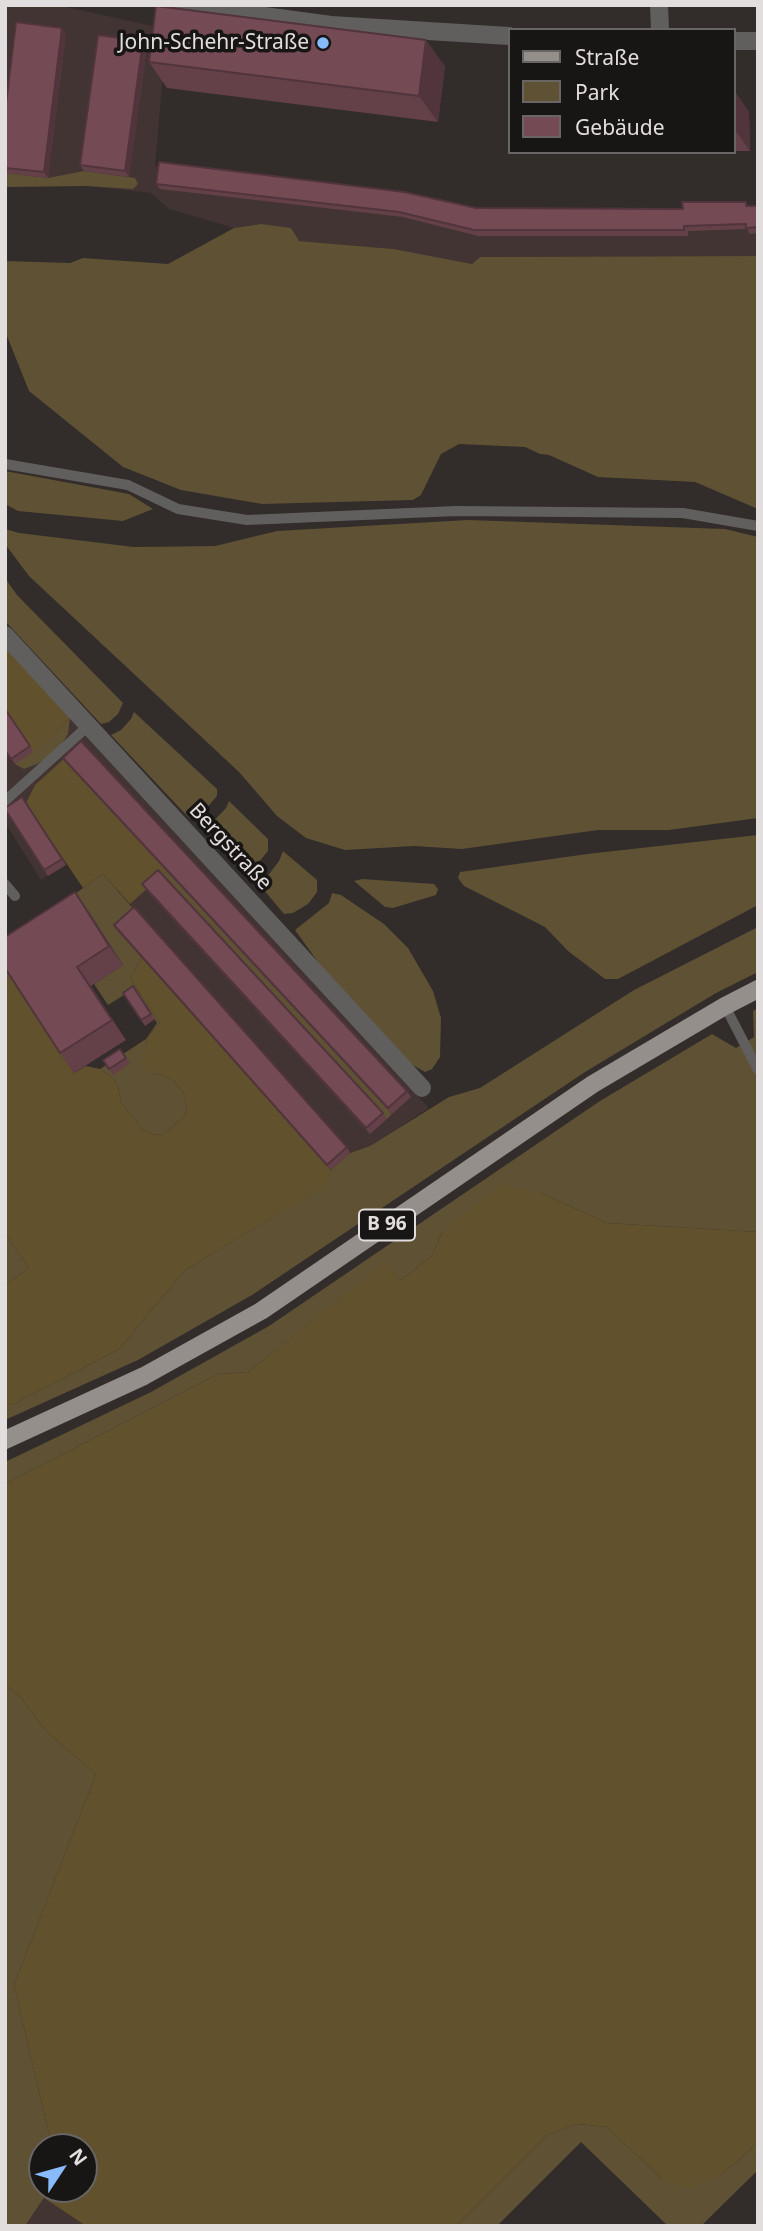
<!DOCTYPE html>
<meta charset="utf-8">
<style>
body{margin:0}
#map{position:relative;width:763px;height:2231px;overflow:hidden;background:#322c2b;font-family:"Noto Sans",sans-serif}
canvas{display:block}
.frame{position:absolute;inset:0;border:7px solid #e2dedd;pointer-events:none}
.legend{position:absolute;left:508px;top:28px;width:228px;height:126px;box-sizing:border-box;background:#181515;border:2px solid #696565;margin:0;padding:9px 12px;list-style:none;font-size:21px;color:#e2dedd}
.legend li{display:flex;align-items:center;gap:14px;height:35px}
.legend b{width:35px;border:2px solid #696565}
.north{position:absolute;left:28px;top:2133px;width:70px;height:70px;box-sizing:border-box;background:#181515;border:2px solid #696565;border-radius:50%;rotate:54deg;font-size:19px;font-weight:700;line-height:28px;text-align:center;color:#e2dedd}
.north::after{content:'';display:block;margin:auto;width:24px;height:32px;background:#87bbfb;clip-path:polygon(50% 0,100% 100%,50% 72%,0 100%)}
</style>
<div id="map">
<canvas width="763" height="2231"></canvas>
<div class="frame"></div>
<ul class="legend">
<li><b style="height:9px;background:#948f8b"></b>Straße</li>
<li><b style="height:19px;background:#5e5134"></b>Park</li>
<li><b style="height:19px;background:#744b55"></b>Gebäude</li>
</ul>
<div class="north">N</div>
</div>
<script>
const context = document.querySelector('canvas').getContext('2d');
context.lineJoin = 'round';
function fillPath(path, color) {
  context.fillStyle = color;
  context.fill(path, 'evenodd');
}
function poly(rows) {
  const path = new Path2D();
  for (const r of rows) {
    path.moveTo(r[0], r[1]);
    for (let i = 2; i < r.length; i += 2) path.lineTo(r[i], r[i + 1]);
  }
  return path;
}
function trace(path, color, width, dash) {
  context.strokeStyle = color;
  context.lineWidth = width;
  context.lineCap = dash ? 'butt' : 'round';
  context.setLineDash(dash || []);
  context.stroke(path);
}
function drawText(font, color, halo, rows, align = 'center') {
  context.font = font + ' "Noto Sans",sans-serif';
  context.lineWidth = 7;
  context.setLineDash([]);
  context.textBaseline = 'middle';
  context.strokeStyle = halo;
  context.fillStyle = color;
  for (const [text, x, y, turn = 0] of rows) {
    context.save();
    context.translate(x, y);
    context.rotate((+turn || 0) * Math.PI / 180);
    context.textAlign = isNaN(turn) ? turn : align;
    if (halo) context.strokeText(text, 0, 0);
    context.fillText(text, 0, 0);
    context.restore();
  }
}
const built = poly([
 [5,5,57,5,167,29,155,166,408,198,480,214,758,211,758,256,480,257,472,264,394,249,299,241,261,224,234,228,169,209,151,193,86,186,5,187],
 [5,709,70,717,429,1108,370,1146,350,1153,331,1170,118,931,137,913,130,904,162,875,387,1118,392,1114,67,764,66,865,41,880,5,823],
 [44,2198,86,2226,25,2226]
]);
const green = poly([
 [84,171,135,178,138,184,133,189,86,186,5,187,5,173,48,178],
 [261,224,291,228,299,241,394,249,472,264,480,257,758,256,758,509,695,482,598,477,549,455,540,454,525,447,459,444,441,454,421,495,413,500,262,504,181,490,123,467,29,391,5,331,5,261,70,263,83,258,168,264,234,228],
 [5,471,129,494,153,509,123,521,18,511,5,504],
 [468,520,725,529,758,537,758,818,669,830,598,830,462,849,414,846,345,850,306,838,277,816,239,772,29,576,5,544,5,529,19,533,134,547,215,546,277,531],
 [5,578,17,595,123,703,118,714,109,722,101,724,5,621],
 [134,712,217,789,217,796,198,818,190,819,111,735,121,730,131,719],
 [70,717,68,734,61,745,50,756,37,764,24,769,15,764,57,732],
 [229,801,268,839,268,851,254,868,244,870,200,829,209,826,226,808],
 [758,835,758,905,618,979,605,979,568,951,545,927,464,886,458,878,460,872,587,854],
 [283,851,317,880,317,892,308,904,293,913,284,914,258,883,266,878,279,861],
 [167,871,392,1114,387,1119,162,875],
 [103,874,137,913,118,931,142,958,130,978,160,1023,146,1039,151,1073,162,1075,174,1081,184,1094,187,1107,184,1117,163,1134,153,1135,144,1130,121,1103,118,1086,113,1078,100,1069,146,1039,157,1023,137,992,124,995,108,1005,94,984,123,965,76,893],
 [362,879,434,884,438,889,436,895,393,908,385,907,354,881],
 [332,893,341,895,384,924,408,948,433,991,441,1018,440,1057,432,1069,425,1072,411,1064,323,969,295,930,329,903],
 [758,927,758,972,716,993,585,1072,252,1295,138,1360,5,1420,5,1403,12,1405,119,1349,185,1270,322,1187,331,1170,350,1153,370,1146,449,1097,480,1088,634,990],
 [758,1008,758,1232,607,1223,541,1193,442,1233,431,1257,401,1280,385,1264,248,1372,218,1374,5,1484,5,1462,151,1392,269,1326,600,1101,712,1034,736,1048,754,1037,753,1011],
 [5,1233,29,1268,5,1285],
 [5,1684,21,1698,47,1732,96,1774,14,1985,52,2147,42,2147,42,2189,50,2189,25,2226,5,2226],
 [577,2124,607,2127,663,2180,720,2176,758,2143,758,2170,701,2226,668,2226,581,2142,497,2226,456,2226,547,2135]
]);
const forest = poly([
 [5,647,70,717,57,732,33,752,5,709],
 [77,747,167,871,130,904,103,874,83,888,26,803,35,785],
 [142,958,331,1170,323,1187,185,1270,119,1349,12,1405,5,1403,5,1285,29,1268,5,1233,5,966,74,1073,86,1066,100,1069,113,1078,118,1086,121,1103,144,1130,153,1135,163,1134,184,1117,187,1107,184,1094,174,1081,162,1075,151,1073,144,1067,141,1059,147,1047,146,1039,160,1023,130,978],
 [500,1185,541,1193,607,1223,758,1232,758,2143,720,2176,690,2188,663,2180,607,2127,577,2124,547,2135,456,2226,86,2226,44,2198,50,2189,84,2189,84,2147,52,2147,14,1985,96,1774,47,1732,21,1698,5,1684,5,1484,218,1374,248,1372,385,1263,401,1280,431,1257,442,1233]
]);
const service = poly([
 [5,464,128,485,178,509,247,520,456,511,683,513,758,526],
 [5,801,88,726],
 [5,884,15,896],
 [725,1006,758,1070]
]);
const minor = poly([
 [183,5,331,25,509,36],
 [659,5,660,30],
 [733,41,758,41],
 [5,635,422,1088]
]);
const primary = poly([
 [5,1440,144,1376,261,1311,593,1084,725,1006,758,989]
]);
const wall = poly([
 [62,28,66,34,48,178,5,173,5,112],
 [147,47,129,177,84,171,80,165],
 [149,62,445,66,438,122,167,88],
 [733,89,749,112,750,151,733,151],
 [527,152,622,152,528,153],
 [156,184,476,208,683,209,758,206,758,233,750,234,747,229,688,231,688,236,478,236,403,217,160,189],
 [5,709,33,752,15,764,5,750],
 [63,758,407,1091,411,1097,392,1114,67,764],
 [22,797,66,865,48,876,5,809],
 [142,884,383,1113,387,1119,370,1134,146,890],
 [89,912,123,965,91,986,126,1040,74,1073,60,1053],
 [114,925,347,1147,350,1153,331,1170],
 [133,986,155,1019,145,1026,123,993],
 [120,1049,130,1063,113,1075,103,1060]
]);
const shadedWall = poly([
 [62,28,66,34,48,178,44,172],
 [426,40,445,66,438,122,419,96],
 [143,41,147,47,129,177,125,171],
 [733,89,749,112,750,151,733,127],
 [75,892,89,912,123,965,109,946],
 [77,967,91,986,126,1040,112,1020]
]);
const building = poly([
 [156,6,426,40,419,96,149,62,156,6],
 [16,22,62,28,44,172,5,168,5,112,16,22],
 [98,35,143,41,125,171,80,165,98,35],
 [159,162,404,192,476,208,683,209,682,202,746,202,746,206,758,206,758,227,746,228,746,224,684,226,684,230,474,230,399,212,156,184,159,162],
 [5,709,30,746,11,759,5,750,5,709],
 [81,741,407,1091,388,1108,63,758,81,741],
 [22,797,62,859,44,870,5,809,5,808,22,797],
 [158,870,383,1113,366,1128,142,884,158,870],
 [75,892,109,946,77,967,112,1020,60,1053,5,968,5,937,75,892],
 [134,907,347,1147,327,1165,114,925,134,907],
 [133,986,151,1014,141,1020,123,993,133,986],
 [120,1049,126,1058,109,1069,103,1060,120,1049]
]);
const markers = [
 [323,43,7,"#87bbfb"]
];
const shields = [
 [387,1225,56]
];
const shieldNames = [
 ["B 96",387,1225]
];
const poiNames = [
 ["John-Schehr-Straße",309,43]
];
const streetNames = [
 ["Bergstraße",230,847,47]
];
fillPath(built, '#413432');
fillPath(green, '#5e5134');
fillPath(forest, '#61512d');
trace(service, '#615f5d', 10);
trace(minor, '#615f5d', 18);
trace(primary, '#948f8b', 18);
fillPath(wall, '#644049');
fillPath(shadedWall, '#51343c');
fillPath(building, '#744b55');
trace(building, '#51343c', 2);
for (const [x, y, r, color] of markers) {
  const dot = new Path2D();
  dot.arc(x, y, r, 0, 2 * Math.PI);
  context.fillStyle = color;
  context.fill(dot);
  trace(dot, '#181515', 2.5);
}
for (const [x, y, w] of shields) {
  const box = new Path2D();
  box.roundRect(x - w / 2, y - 15.5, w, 31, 5);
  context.fillStyle = '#181515';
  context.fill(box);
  trace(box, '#e2dedd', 2);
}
drawText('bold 19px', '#e2dedd', null, shieldNames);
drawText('21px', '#e2dedd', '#181515', poiNames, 'right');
drawText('21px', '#e2dedd', '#181515', streetNames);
</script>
